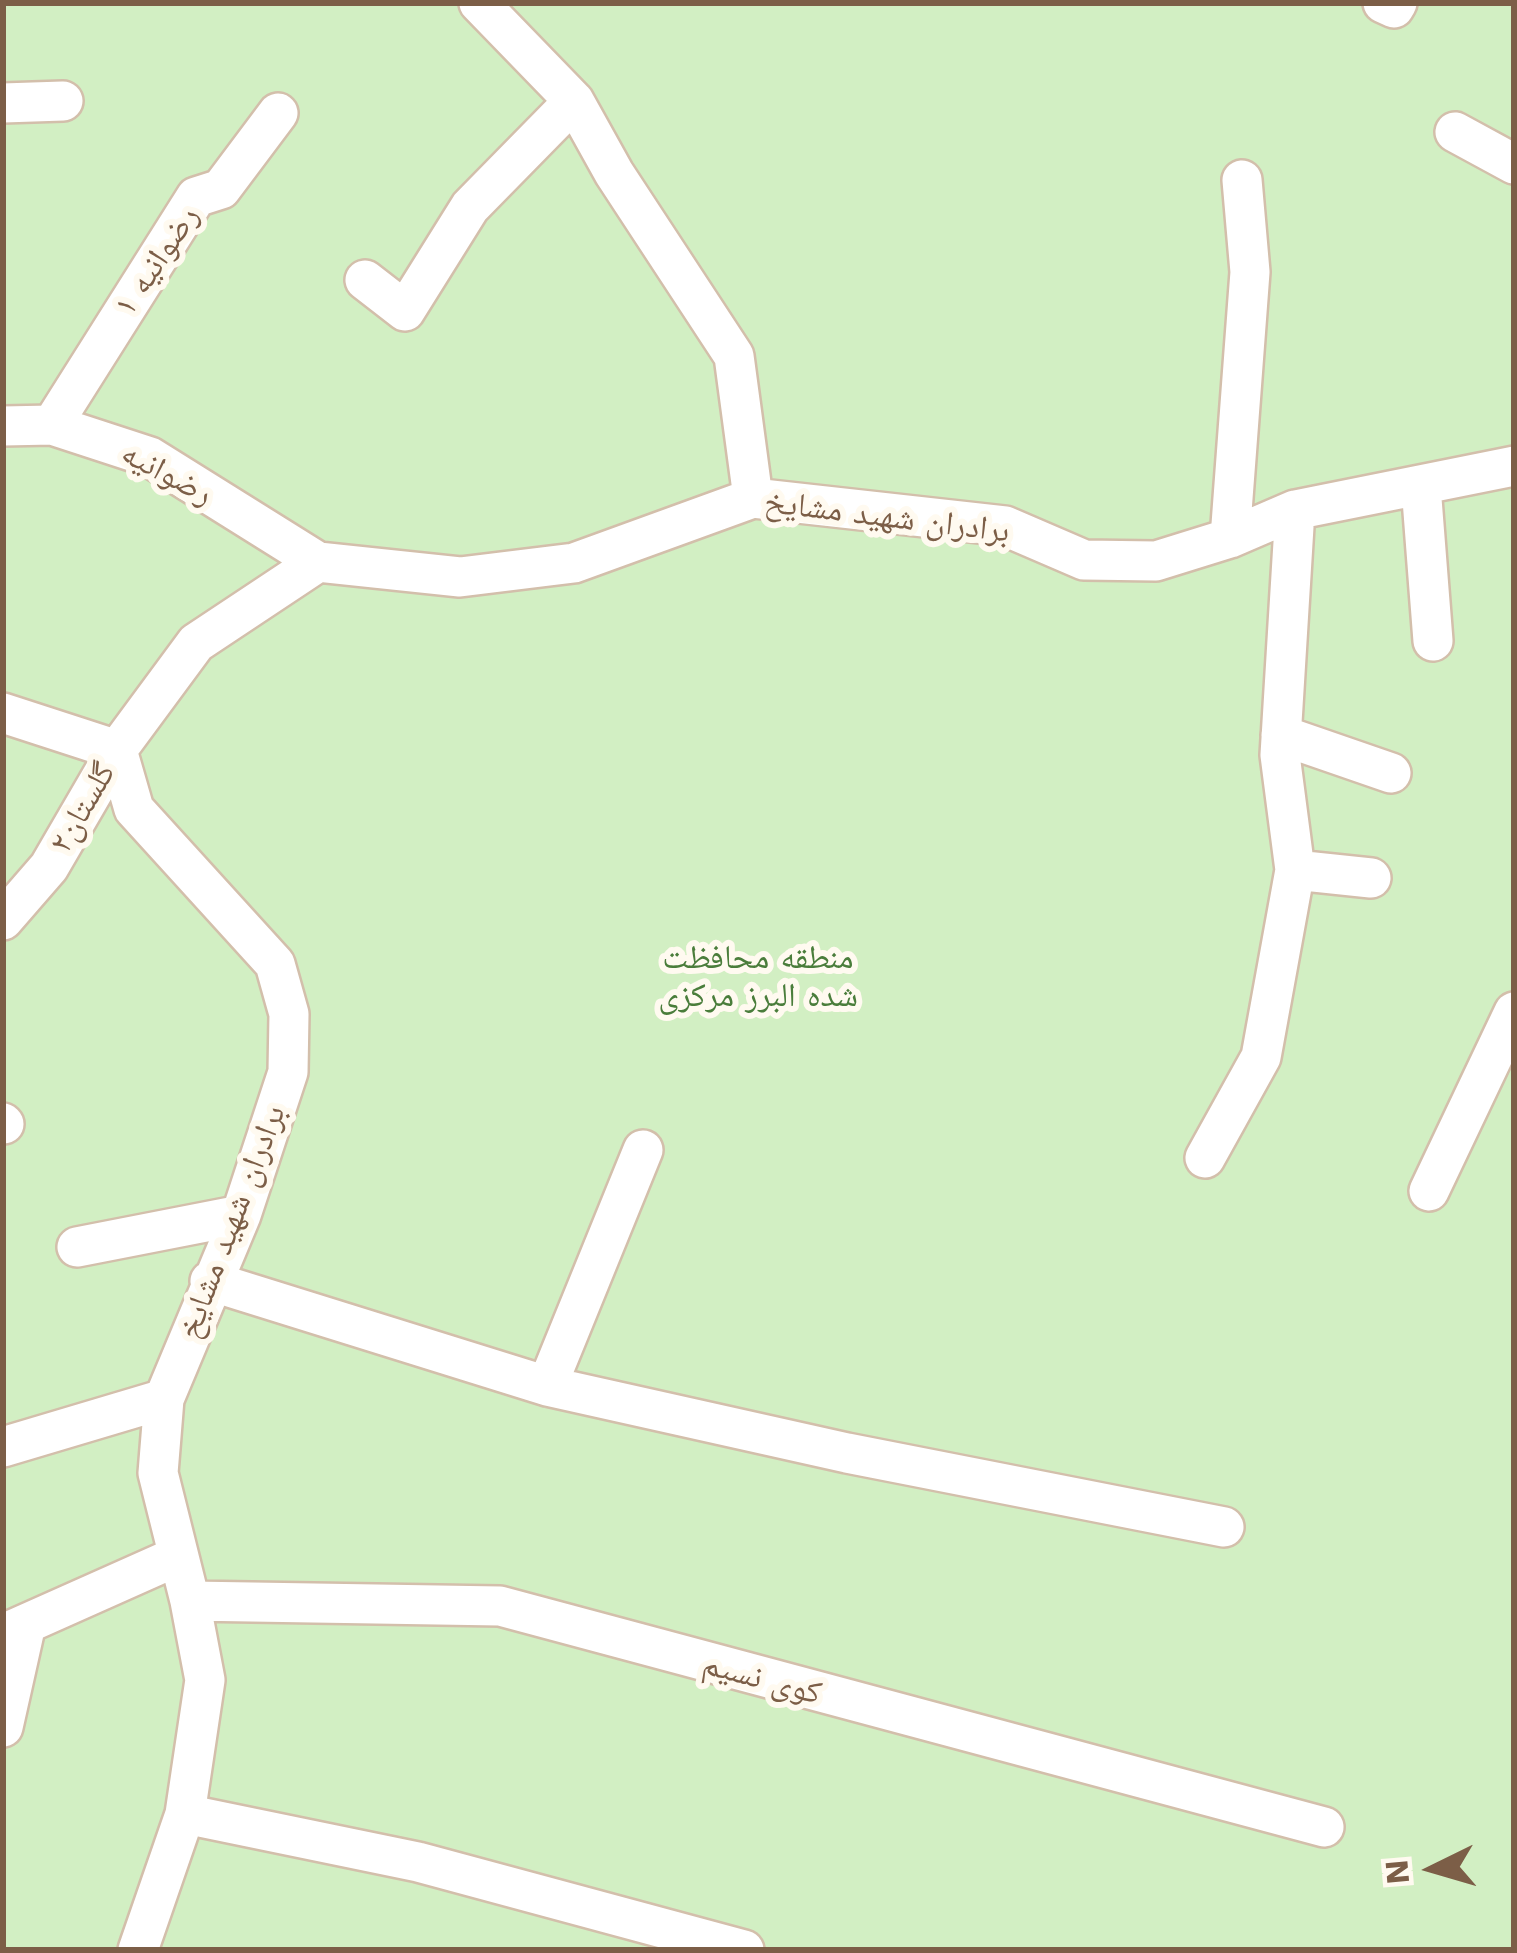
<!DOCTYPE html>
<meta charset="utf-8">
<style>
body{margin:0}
#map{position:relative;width:1517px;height:1953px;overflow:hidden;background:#fff7e7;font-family:"Work Sans",sans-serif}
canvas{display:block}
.frame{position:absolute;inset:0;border:6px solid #7c5e47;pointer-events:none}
.north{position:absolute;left:1373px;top:1809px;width:120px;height:120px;-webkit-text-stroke:9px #fffaf0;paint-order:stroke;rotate:265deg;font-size:33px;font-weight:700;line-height:48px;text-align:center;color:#7c5e47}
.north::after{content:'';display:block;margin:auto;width:42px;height:54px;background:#7c5e47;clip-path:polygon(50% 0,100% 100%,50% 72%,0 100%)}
</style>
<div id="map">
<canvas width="1517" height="1953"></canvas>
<div class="frame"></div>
<div class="north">N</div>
</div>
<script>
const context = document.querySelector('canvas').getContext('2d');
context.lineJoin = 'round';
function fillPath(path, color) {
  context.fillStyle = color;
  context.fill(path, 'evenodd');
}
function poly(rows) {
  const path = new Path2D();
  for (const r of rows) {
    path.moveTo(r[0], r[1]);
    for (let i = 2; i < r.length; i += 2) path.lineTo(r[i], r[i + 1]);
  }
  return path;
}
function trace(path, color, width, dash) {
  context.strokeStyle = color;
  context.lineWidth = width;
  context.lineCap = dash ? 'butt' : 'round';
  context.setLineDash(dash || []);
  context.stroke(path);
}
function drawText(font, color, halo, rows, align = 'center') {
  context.font = font + ' "Work Sans","Noto Naskh Arabic",sans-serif';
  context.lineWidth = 12;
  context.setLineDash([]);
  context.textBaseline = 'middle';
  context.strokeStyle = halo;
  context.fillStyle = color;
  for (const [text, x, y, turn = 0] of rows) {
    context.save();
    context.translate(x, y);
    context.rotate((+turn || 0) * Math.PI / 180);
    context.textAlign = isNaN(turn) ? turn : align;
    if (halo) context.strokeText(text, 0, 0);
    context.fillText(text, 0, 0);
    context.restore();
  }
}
const green = poly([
 [3,3,1514,3,1514,1950,3,1950]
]);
const minor = poly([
 [479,3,574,101,614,173,734,356,753,498],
 [1383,3,1394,8,1397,3],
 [3,103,63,101],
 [1455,132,1514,164],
 [365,280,405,311,470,207,574,101],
 [52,425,196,197,221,189,278,113],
 [3,426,52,425,150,457,318,562],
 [1421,486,1433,641],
 [1230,538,1250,272,1242,180],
 [3,713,117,750,49,867,3,920],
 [1281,735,1391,773],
 [1295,870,1371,878],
 [3,1123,4,1124],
 [1205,1158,1261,1057,1295,870,1280,755,1295,510],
 [1429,1191,1514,1012],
 [77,1247,241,1215],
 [210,1281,547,1386,847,1453,1224,1527],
 [547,1386,643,1150],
 [3,1447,164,1399],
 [190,1601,500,1606,1324,1827],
 [3,1634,178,1556],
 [3,1727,26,1624],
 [185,1814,418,1862,744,1950],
 [138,1950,185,1814,205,1680,190,1601,158,1473,164,1399,241,1215,288,1072,289,1014,275,964,134,809,117,750,196,643,318,562,460,577,574,563,753,498,1005,526,1084,560,1156,561,1230,538,1295,510,1514,466]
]);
const streetNames = [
 ["رضوانیه ۱",157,261,-56],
 ["رضوانیه",167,474,28],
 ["برادران شهید مشایخ",887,517,7],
 ["گلستان۲",83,808,-60],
 ["برادران شهید مشایخ",232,1222,-69],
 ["کوی نسیم",762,1679,15]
];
const parkNames = [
 ["منطقه محافظت",758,958],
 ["شده البرز مرکزی",758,996]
];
fillPath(green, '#d2efc3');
trace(minor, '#d3bfab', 44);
trace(minor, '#fff', 39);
drawText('33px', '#7c5e47', '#fffaf0', streetNames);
drawText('33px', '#4a7d3b', '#fffaf0', parkNames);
</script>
